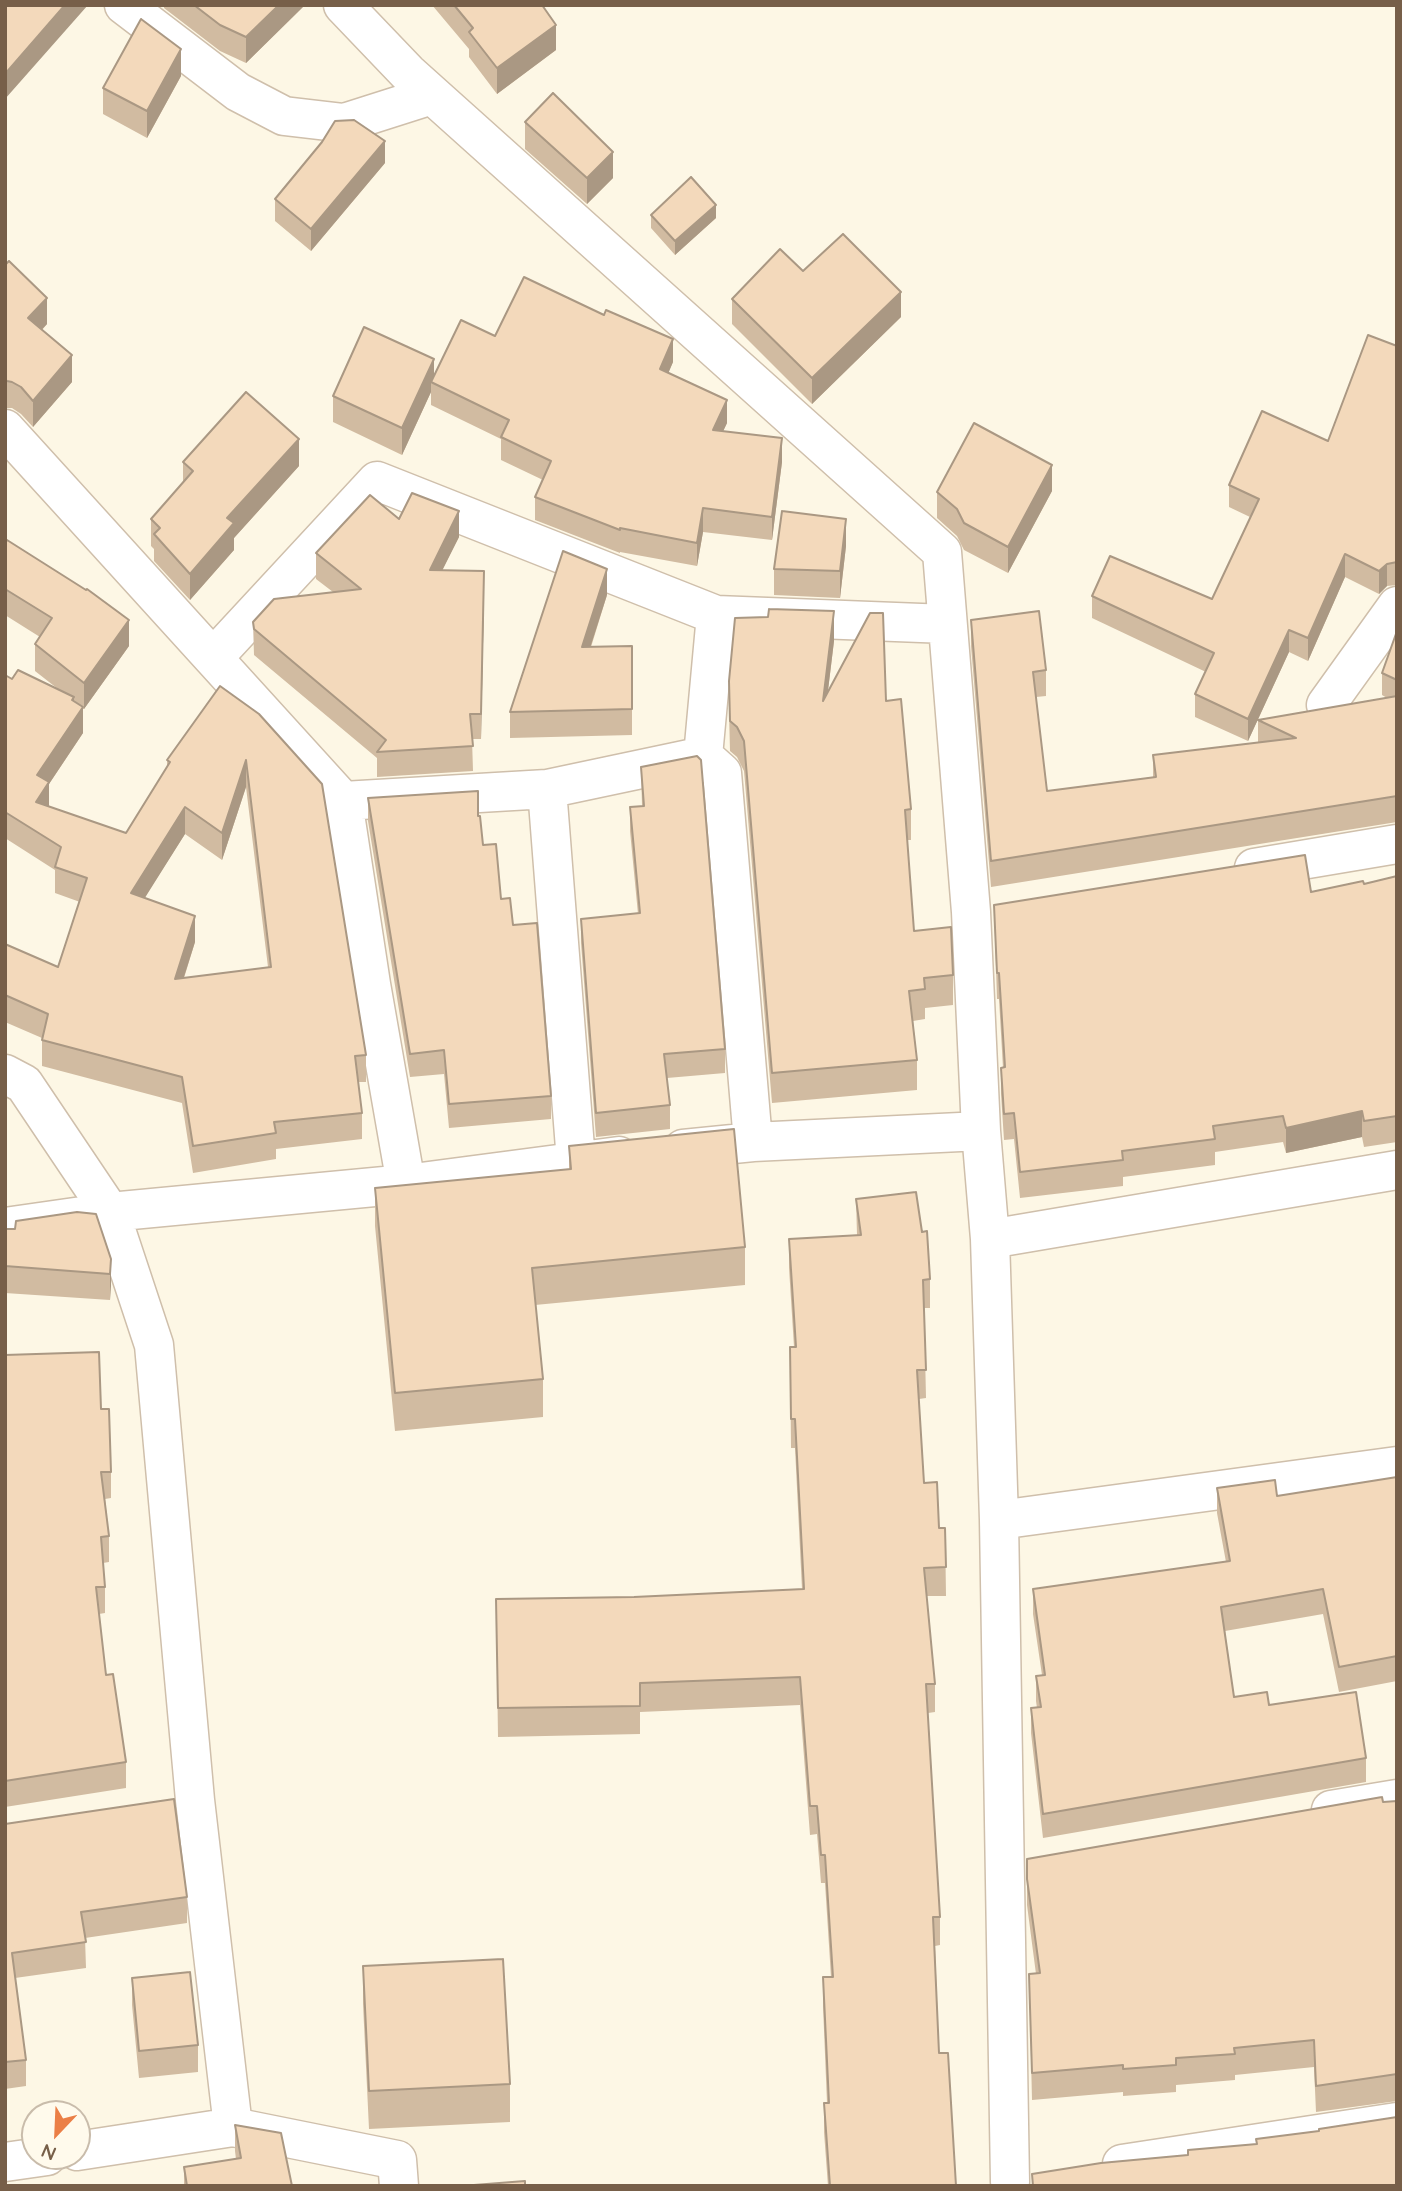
<!DOCTYPE html>
<style>
body{margin:0}
#map{position:relative;width:1402px;height:2191px;overflow:hidden;background:#fdf7e5;font-family:Quicksand,sans-serif}
canvas{display:block}
.frame{position:absolute;inset:0;border:7px solid #775f49;pointer-events:none}
.north{position:absolute;left:21px;top:2100px;width:70px;height:70px;box-sizing:border-box;background:#fffaec;border:2px solid #c9bcab;border-radius:50%;rotate:203deg;font-size:19px;font-weight:700;line-height:28px;text-align:center;color:#775f49}
.north::after{content:'';display:block;margin:auto;width:24px;height:32px;background:#eb7f46;clip-path:polygon(50% 0,100% 100%,50% 72%,0 100%)}
</style>
<div id="map">
<canvas width="1402" height="2191"></canvas>
<div class="frame"></div>
<div class="north">N</div>
</div>
<script>
const context = document.querySelector('canvas').getContext('2d');
context.lineJoin = 'round';
function poly(rows) {
  const path = new Path2D();
  for (const r of rows) {
    path.moveTo(r[0], r[1]);
    for (let i = 2; i < r.length; i += 2) path.lineTo(r[i], r[i + 1]);
  }
  return path;
}
function trace(path, color, width, dash) {
  context.strokeStyle = color;
  context.lineWidth = width;
  context.lineCap = dash ? 'butt' : 'round';
  context.setLineDash(dash || []);
  context.stroke(path);
}
function fillPath(path, color) {
  context.fillStyle = color;
  context.fill(path, 'evenodd');
}
const street = poly([
 [124,5,238,92,284,116,344,123,432,95],
 [343,5,408,73,942,552,971,912,981,1131,990,1239],
 [5,429,213,658,377,481,716,615,947,624],
 [213,658,343,801,547,789,703,756,716,615],
 [1326,705,1397,606],
 [703,756,722,773,753,1142],
 [547,789,576,1161],
 [343,801,371,984,406,1184],
 [1254,868,1397,844],
 [5,1074,24,1084,110,1212,406,1184,619,1156],
 [683,1149,753,1142,981,1131],
 [5,1227,110,1212,154,1345,195,1800,233,2127,77,2151],
 [999,1520,990,1239,1397,1170],
 [1331,1810,1397,1799],
 [233,2127,397,2160,399,2186],
 [5,2162,47,2156],
 [1122,2164,1397,2122],
 [1010,2182,999,1520,1397,1466]
]);
const wall = poly([
 [164,5,305,5,246,63,220,51,164,8],
 [432,5,542,5,556,50,497,94,469,57,469,49],
 [181,76,147,138,103,114,103,88],
 [525,122,613,178,587,204,525,149],
 [385,163,311,251,275,221,275,199],
 [651,215,716,218,675,255,651,228],
 [5,265,47,324,42,330,72,382,33,427,21,414,12,408,7,408,5,406],
 [803,271,901,317,812,404,732,324,732,299],
 [495,336,673,362,668,373,727,423,723,431,782,462,772,540,703,532,697,566,620,552,620,553,535,520,535,497,543,480,501,460,501,439,431,405,431,392,402,455,333,422,333,396,434,376],
 [1397,346,1397,585,1387,586,1379,594,1345,577,1308,661,1289,652,1248,741,1195,717,1195,694,1206,672,1092,618,1092,596,1212,599,1250,517,1229,507,1229,485,1328,441],
 [183,462,299,466,234,538,234,550,190,600,154,561,154,549,151,546,151,519,183,482],
 [1052,491,1008,573,964,550,957,536,937,518,937,492],
 [399,519,459,537,442,570,484,597,481,739,472,739,473,771,377,777,377,758,254,655,253,622,333,592,316,579,316,553],
 [5,543,129,646,84,709,83,709,83,733,49,784,49,807,126,833,167,767,167,760,220,686,366,1055,366,1082,358,1082,362,1113,362,1139,276,1149,276,1159,193,1173,182,1103,42,1066,42,1038,5,1022,5,944,58,967,80,902,55,893,55,870,5,838,5,675,12,679,58,689,35,671,35,644,40,637,5,615],
 [246,787,268,967,184,978,195,942,144,898,185,834,222,860],
 [846,546,840,598,774,595,774,569],
 [607,595,591,647,632,646,632,735,510,738,510,712],
 [768,617,834,641,828,691,886,701,911,809,911,840,907,840,914,931,953,975,953,1005,925,1008,925,1019,913,1021,917,1060,917,1090,772,1103,744,771,737,757,730,751,729,711,729,681],
 [971,620,1046,670,1046,696,1036,697,1047,791,1153,777,1153,755,1258,743,1258,720,1387,698,1382,695,1382,673,1397,631,1397,822,991,887,971,646],
 [641,767,725,1049,725,1073,667,1078,670,1105,670,1129,596,1137,581,943,581,919,638,914,630,831,630,807,642,806],
 [368,798,478,816,483,845,501,899,513,925,551,1096,551,1119,449,1128,444,1074,410,1077,368,821],
 [1397,876,1397,1142,1364,1147,1362,1137,1286,1153,1283,1142,1215,1152,1215,1165,1123,1177,1123,1186,1020,1198,1014,1139,1004,1140,1001,1094,1001,1068,1003,1068,999,999,997,999,994,905,1311,892,1364,884],
 [569,1146,745,1247,745,1285,535,1305,543,1379,543,1417,395,1431,375,1226,375,1188,569,1169],
 [856,1199,922,1232,930,1279,930,1308,924,1308,926,1398,919,1399,924,1483,939,1528,945,1528,946,1596,926,1596,935,1684,935,1712,928,1713,940,1917,940,1945,935,1946,939,2053,956,2186,828,2186,824,2132,824,2103,827,2103,823,2006,823,1977,831,1977,825,1883,821,1883,817,1834,810,1835,800,1705,640,1712,640,1734,498,1737,496,1599,634,1597,802,1589,795,1448,791,1448,790,1347,794,1347,789,1268,789,1239,857,1235],
 [5,1229,111,1259,110,1300,5,1293],
 [5,1355,101,1409,111,1472,111,1498,105,1499,109,1536,109,1562,103,1563,105,1587,105,1613,99,1614,106,1675,126,1762,126,1788,5,1807],
 [1397,1477,1397,1681,1339,1692,1323,1614,1225,1631,1234,1697,1269,1705,1366,1758,1366,1782,1043,1838,1031,1733,1031,1708,1037,1708,1036,1701,1036,1676,1042,1675,1033,1614,1033,1589,1226,1562,1217,1513,1217,1488,1277,1496],
 [1397,1801,1397,2101,1316,2112,1314,2067,1235,2075,1235,2080,1176,2085,1176,2092,1123,2096,1123,2092,1032,2100,1029,1974,1036,1974,1027,1905,1027,1859],
 [5,1824,187,1897,187,1923,85,1938,86,1968,15,1978,26,2060,26,2086,5,2089],
 [363,1966,510,2084,510,2122,369,2129,363,2004],
 [132,1978,198,2045,198,2072,139,2078,132,2005],
 [235,2125,292,2186,184,2186,184,2167,236,2159,235,2151]
]);
const shadedWall = poly([
 [65,5,88,5,5,99,5,74],
 [279,5,305,5,246,63,246,37],
 [556,25,556,50,497,94,497,68],
 [181,49,181,76,147,138,147,111],
 [385,141,385,163,311,251,311,229],
 [613,152,613,178,587,204,587,178],
 [716,205,716,218,675,255,675,241],
 [901,292,901,317,812,404,812,378],
 [47,298,47,324,28,344,28,318],
 [673,339,673,362,660,393,660,369],
 [72,355,72,382,33,427,33,401],
 [434,359,434,383,431,382,431,392,402,455,402,428],
 [727,400,727,423,713,453,713,430],
 [782,438,782,462,772,540,772,517],
 [299,439,299,466,234,538,234,550,190,600,190,574,227,518],
 [1052,465,1052,491,1008,573,1008,547],
 [703,508,703,532,697,566,697,543],
 [459,511,459,537,430,595,430,570],
 [846,519,846,546,840,598,840,571],
 [1345,554,1345,577,1308,661,1308,638],
 [1387,564,1387,586,1379,594,1379,571],
 [607,569,607,595,582,673,582,647],
 [484,571,484,597,481,739,481,714],
 [834,611,834,641,823,731,823,701],
 [129,620,129,646,84,709,84,683],
 [1289,630,1289,652,1248,741,1248,719],
 [74,697,74,720,83,707,83,733,49,784,49,809,36,829,37,775],
 [246,760,246,787,222,860,222,833],
 [185,807,185,834,131,920,131,893],
 [195,916,195,942,175,1005,175,979],
 [1362,1111,1362,1137,1286,1153,1286,1128],
 [111,1259,111,1286,110,1300,110,1274]
]);
const building = poly([
 [5,5,65,5,5,74,5,5],
 [194,5,279,5,246,37,220,25,194,5],
 [454,5,542,5,556,25,497,68,469,32,473,28,454,5],
 [141,19,181,49,147,111,103,88,141,19],
 [553,93,613,152,587,178,525,122,553,93],
 [354,120,385,141,311,229,275,199,322,142,335,121,354,120],
 [691,177,716,205,675,241,651,215,691,177],
 [843,234,901,292,812,378,732,299,780,249,803,271,843,234],
 [9,261,47,298,28,318,72,355,33,401,21,387,12,382,7,381,5,380,5,265,9,261],
 [524,277,604,315,606,310,673,339,660,369,727,400,713,430,782,438,772,517,703,508,697,543,620,528,620,530,535,497,551,461,501,437,509,420,431,382,461,320,495,336,524,277],
 [364,327,434,359,402,428,333,396,364,327],
 [1368,335,1397,346,1397,562,1387,564,1379,571,1345,554,1308,638,1289,630,1248,719,1195,694,1214,653,1092,596,1110,556,1212,599,1259,499,1229,485,1262,411,1328,441,1368,335],
 [246,392,299,439,227,518,234,523,190,574,154,534,160,528,151,519,193,471,183,462,246,392],
 [974,423,1052,465,1008,547,964,523,957,509,937,492,974,423],
 [412,493,459,511,430,570,484,571,481,714,470,714,473,746,377,752,386,740,254,629,253,622,274,599,361,589,316,553,370,495,399,519,412,493],
 [782,511,846,519,840,571,774,569,782,511],
 [7,540,86,590,87,589,129,620,84,683,35,644,52,618,5,589,5,543,7,540],
 [563,551,607,569,582,647,632,646,632,709,510,712,563,551],
 [769,609,834,611,823,701,870,613,883,613,886,701,901,699,911,809,905,810,914,931,951,927,953,975,924,978,925,989,909,991,917,1060,772,1073,744,741,737,727,730,721,729,681,735,618,768,617,769,609],
 [1039,611,1046,670,1033,672,1047,791,1156,777,1153,755,1296,738,1258,720,1397,696,1397,796,991,861,971,620,1039,611],
 [1397,631,1397,680,1382,673,1397,631],
 [18,670,74,697,72,700,83,707,37,775,49,782,36,802,126,833,170,762,167,760,220,686,259,714,322,784,366,1055,355,1056,362,1113,274,1122,276,1133,193,1146,182,1077,42,1040,48,1014,5,995,5,944,58,967,87,878,55,867,61,847,5,812,5,675,12,679,18,670],
 [246,760,271,967,175,979,195,916,131,893,185,807,222,833,246,760],
 [697,756,701,760,725,1049,664,1054,670,1105,596,1113,581,919,640,913,630,807,644,806,641,767,697,756],
 [478,791,478,816,480,816,483,845,496,844,501,899,510,898,513,925,537,923,551,1096,449,1104,444,1050,410,1054,368,798,478,791],
 [1305,855,1311,892,1363,881,1364,884,1397,876,1397,1116,1364,1121,1362,1111,1286,1128,1283,1116,1213,1126,1215,1139,1122,1151,1123,1160,1020,1172,1014,1113,1004,1114,1001,1068,1005,1067,999,973,997,973,994,905,1305,855],
 [734,1129,745,1247,532,1268,543,1379,395,1393,375,1188,571,1169,569,1146,734,1129],
 [916,1192,922,1232,927,1231,930,1279,923,1280,926,1370,917,1370,924,1483,937,1482,939,1528,945,1528,946,1567,924,1568,935,1684,926,1684,940,1917,933,1917,939,2053,948,2053,956,2186,830,2186,824,2103,829,2103,823,1977,833,1977,825,1855,821,1855,817,1806,810,1806,800,1677,640,1683,640,1706,498,1708,496,1599,634,1597,804,1589,795,1419,791,1419,790,1347,796,1347,789,1239,861,1235,856,1199,916,1192],
 [77,1212,96,1214,111,1259,110,1274,5,1266,5,1229,15,1229,16,1221,77,1212],
 [99,1352,101,1409,109,1409,111,1472,101,1472,109,1536,101,1537,105,1587,96,1587,106,1675,113,1674,126,1762,5,1781,5,1355,99,1352],
 [1397,1477,1397,1656,1339,1667,1323,1589,1221,1607,1234,1697,1267,1692,1269,1705,1356,1692,1366,1758,1043,1814,1031,1708,1041,1707,1036,1676,1045,1675,1033,1589,1230,1561,1217,1488,1275,1480,1277,1496,1397,1477],
 [1382,1797,1383,1802,1397,1801,1397,2074,1316,2086,1314,2040,1234,2048,1235,2054,1176,2058,1176,2065,1123,2069,1123,2065,1032,2073,1029,1974,1040,1973,1027,1879,1027,1859,1382,1797],
 [174,1799,187,1897,81,1912,86,1942,12,1953,26,2060,5,2062,5,1824,174,1799],
 [503,1959,510,2084,369,2091,363,1966,503,1959],
 [190,1972,198,2045,139,2051,132,1978,190,1972],
 [1397,2117,1397,2186,1033,2186,1032,2174,1101,2163,1188,2155,1188,2150,1257,2144,1256,2139,1319,2131,1319,2129,1397,2117],
 [235,2125,281,2133,292,2186,187,2186,184,2167,241,2158,235,2125],
 [525,2181,525,2186,461,2186,525,2181]
]);
trace(street, '#cfbfab', 41);
trace(street, '#fff', 38);
fillPath(wall, '#d1bba1');
fillPath(shadedWall, '#aa9883');
fillPath(building, '#f3d9bb');
trace(building, '#aa9883', 2);
</script>
